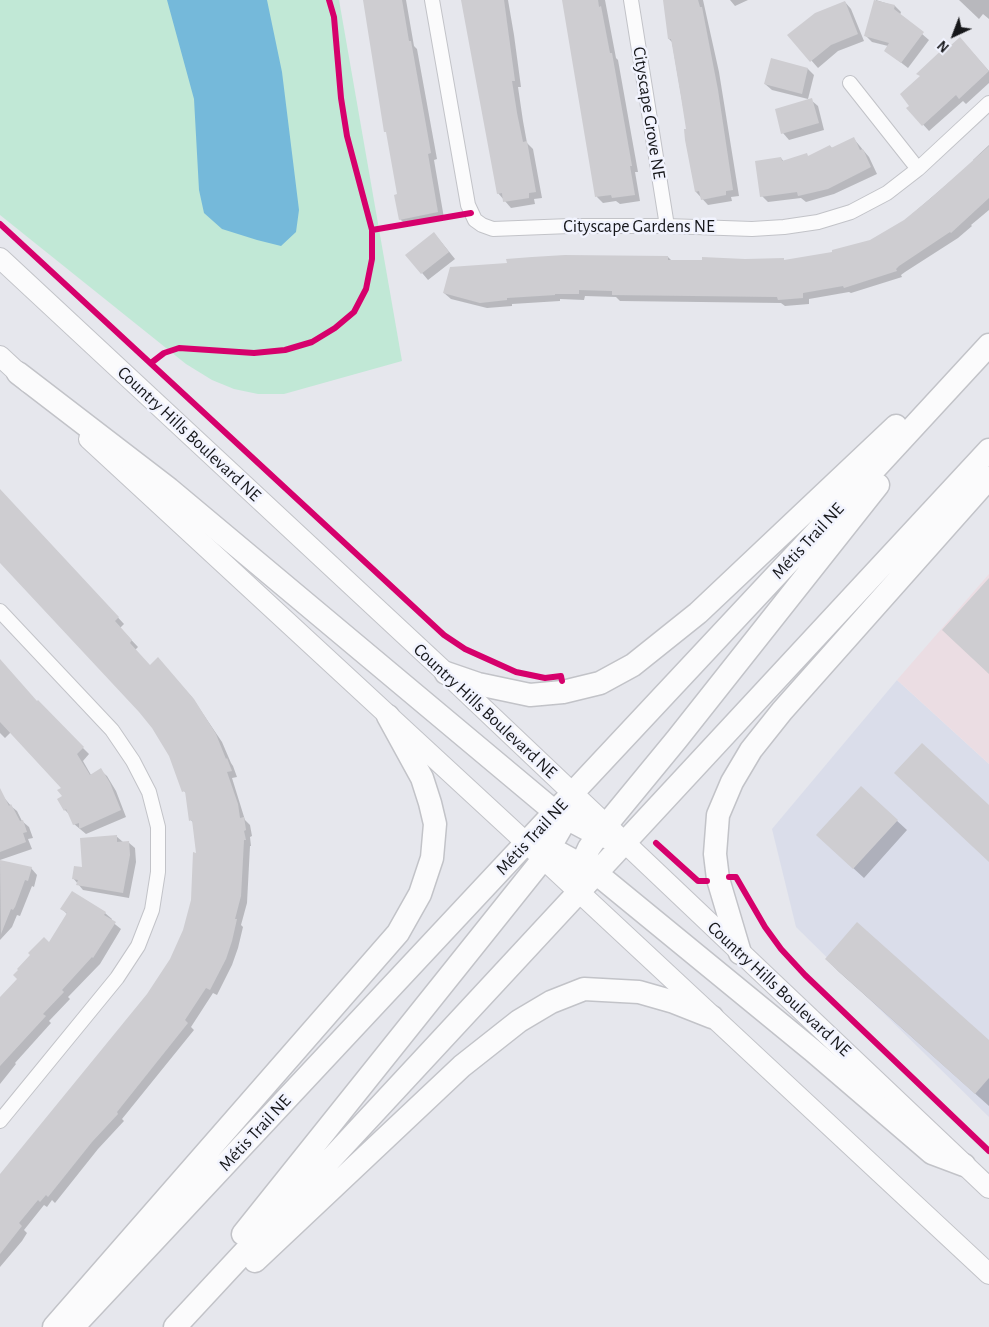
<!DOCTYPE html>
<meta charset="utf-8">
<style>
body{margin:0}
#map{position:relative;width:989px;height:1327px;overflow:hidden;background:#e6e7ed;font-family:"Alegreya Sans",sans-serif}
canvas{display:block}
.north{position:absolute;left:929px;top:10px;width:50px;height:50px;-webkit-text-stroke:4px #f1f3fe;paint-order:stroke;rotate:223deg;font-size:14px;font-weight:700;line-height:20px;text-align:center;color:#16171a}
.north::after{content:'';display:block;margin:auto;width:18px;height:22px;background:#16171a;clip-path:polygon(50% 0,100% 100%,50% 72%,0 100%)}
</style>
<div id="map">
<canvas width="989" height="1327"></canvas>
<div class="north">N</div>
</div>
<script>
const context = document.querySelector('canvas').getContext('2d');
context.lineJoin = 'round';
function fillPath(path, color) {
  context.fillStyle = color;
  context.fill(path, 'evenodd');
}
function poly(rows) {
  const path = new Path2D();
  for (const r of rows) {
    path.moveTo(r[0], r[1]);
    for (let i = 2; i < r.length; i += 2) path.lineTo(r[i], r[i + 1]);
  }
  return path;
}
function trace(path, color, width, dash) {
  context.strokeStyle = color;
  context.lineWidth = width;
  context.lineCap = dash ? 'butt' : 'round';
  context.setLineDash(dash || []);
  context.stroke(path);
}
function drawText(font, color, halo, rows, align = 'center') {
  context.font = font + ' "Alegreya Sans",sans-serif';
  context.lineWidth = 5;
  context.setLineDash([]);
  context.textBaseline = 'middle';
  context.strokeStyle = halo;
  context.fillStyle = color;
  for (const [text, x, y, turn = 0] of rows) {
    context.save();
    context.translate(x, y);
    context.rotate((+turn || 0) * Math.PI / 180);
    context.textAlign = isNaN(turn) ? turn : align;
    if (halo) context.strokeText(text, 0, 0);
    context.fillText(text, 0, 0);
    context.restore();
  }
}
const built = poly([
 [897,680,989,764,989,1117,796,927,772,829]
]);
const industrial = poly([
 [989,574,989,764,897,680]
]);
const green = poly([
 [0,0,339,0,402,361,284,394,258,394,234,389,212,380,186,364,0,215]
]);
const water = poly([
 [167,0,267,0,282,72,299,210,296,232,281,246,257,240,222,229,204,213,199,190,194,99]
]);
const shadow = poly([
 [364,0,406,0,414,46,417,49,437,159,434,160,444,218,406,225,400,219,399,195],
 [463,0,508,0,514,35,521,87,518,87,523,121,527,143,533,149,542,198,534,199,535,204,511,208,498,193],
 [563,0,605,0,616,58,618,60,631,133,638,172,635,172,640,201,620,204,616,201,603,203,597,197],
 [664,0,703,0,719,72,739,196,731,197,732,201,708,205,696,192,687,130,672,42,669,39],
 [730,0,748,0,735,6],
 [876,0,895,6,901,12,900,15,929,40,908,68,885,50,888,46,872,42,865,35],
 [959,0,989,0,989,19,983,14,979,19],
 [845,2,851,9,864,41,838,51,818,68,789,35],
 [966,45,989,71,989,83,966,104,963,101,929,131,908,108,950,48],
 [772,60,808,69,814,75,808,99,772,90,765,84],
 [811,100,818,106,824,130,789,140,783,133],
 [854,139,869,157,877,174,834,194,806,202,801,198,768,202,762,196,781,158,784,162,809,157,830,146,832,148],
 [989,145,989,210,971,225,972,226,958,238,905,272,901,275,902,277,851,293,849,292,809,299,809,304,785,306,781,303,620,301,616,297,585,296,584,300,560,299,560,301,512,304,512,306,487,308,451,299,444,293,668,257,672,261,785,261,834,253,870,241,904,221,974,161,973,160],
 [434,233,455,259,428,280,407,255],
 [0,490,124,624,120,628,138,647,135,650,150,666,180,685,191,696,222,742,231,763,233,766,237,777,232,778,245,820,250,825,252,836,250,837,251,846,250,846,247,903,241,925,243,927,238,948,232,965,217,995,213,993,191,1027,194,1030,122,1119,124,1121,98,1149,55,1203,52,1200,47,1207,44,1205,24,1230,27,1233,22,1241,0,1267,0,1176,148,995,171,960,184,930,192,900,198,854,194,824,191,820,187,794,184,791,170,755,153,728,140,712,0,561],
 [0,662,38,703,89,754,83,761,91,775,100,770,107,776,116,791,126,817,86,834,74,824,70,815,65,810,63,788,11,732,5,738,0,733],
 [861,788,907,830,864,878,828,845],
 [2,795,11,806,17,811,22,821,29,827,33,838,28,839,32,849,0,860,0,796],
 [116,836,123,842,128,842,135,848,136,862,129,898,83,890,73,878],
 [0,861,31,868,37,875,34,887,32,886,20,916,17,915,12,927,0,940],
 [62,909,105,913,112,919,111,921,121,929,100,964,68,997,70,999,49,1021,51,1023,15,1063,16,1064,0,1084,0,1003,49,944,67,914],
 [826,959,989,1042,989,1106,839,972]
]);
const building = poly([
 [363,0,402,0,409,41,411,41,431,153,428,154,438,212,399,220,394,195,397,194,386,132,384,132],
 [461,0,504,0,515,81,512,81,517,113,523,142,527,141,536,192,529,193,529,198,503,202,502,193,497,194],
 [562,0,598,0,599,7,601,6,610,53,612,53,625,126,632,166,630,166,635,195,612,198,611,195,595,197],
 [663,0,698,0,700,7,702,7,718,90,733,190,726,191,726,195,701,200,699,191,695,192,685,140,684,129,686,129,681,97,671,39,668,39],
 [874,0,895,5,894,9,924,32,901,63,884,51,889,43,864,36],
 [845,1,858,34,831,45,810,62,787,35,815,13],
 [960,37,989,71,959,99,956,95,922,126,906,108,909,106,900,94,920,76,916,74,948,44,950,46],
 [771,58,808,68,802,94,764,84],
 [812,98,819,123,781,134,775,109],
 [854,137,860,150,863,149,871,167,828,189,798,196,797,192,760,197,755,161,781,157,782,161,807,153,808,156,830,145,831,148],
 [989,146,989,198,951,233,950,232,899,266,896,269,897,271,844,288,843,286,803,293,803,298,778,300,777,297,612,295,612,291,579,290,579,294,555,294,555,295,507,298,507,300,480,303,443,293,450,267,507,263,506,259,532,257,565,255,668,256,668,260,702,260,702,257,745,259,784,258,784,260,832,252,832,250,870,240,904,220,931,198],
 [434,232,449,252,421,274,405,255],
 [0,489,119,617,115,621,132,640,130,643,150,665,158,657,194,699,216,734,226,759,227,758,232,771,227,772,238,804,240,818,244,817,246,830,244,831,246,840,244,840,241,896,235,919,237,919,232,941,226,959,210,990,206,988,185,1020,188,1023,117,1112,118,1114,92,1142,48,1197,46,1195,40,1202,38,1200,19,1223,22,1226,0,1254,0,1174,147,994,170,959,183,930,191,900,193,852,196,853,192,820,189,821,185,791,182,792,169,756,152,728,139,712,0,563],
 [989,578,989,674,942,630],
 [0,659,37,701,38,700,84,747,77,754,90,775,101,768,110,783,121,810,79,829,79,823,73,825,66,809,64,811,57,799,62,796,57,790,61,788,0,722],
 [922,743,989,805,989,862,894,773],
 [861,786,898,820,853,869,816,835],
 [0,788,9,806,11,804,20,821,23,820,27,832,23,833,26,842,0,852],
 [117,835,117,842,129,841,130,855,123,893,76,885,78,880,72,879,74,866,82,867,80,838],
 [0,860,32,867,28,881,25,880,15,907,13,910,11,909,1,934],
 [72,891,106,912,104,915,116,922,93,958,92,957,62,990,64,992,43,1014,46,1016,0,1066,0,997,17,979,13,975,18,970,17,969,30,955,28,953,44,937,49,942,67,913,60,909],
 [857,922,989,1040,989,1078,975,1094,825,959]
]);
const minor = poly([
 [432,0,468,205,475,220,482,225,493,229,570,226,667,226,752,229,784,227,818,222,851,212,887,193,918,169,989,103],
 [631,0,667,226],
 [850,83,918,169],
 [0,611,112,730,133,761,149,792,158,827,158,872,152,910,138,946,117,978,0,1121]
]);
const secondary = poly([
 [0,258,446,673,989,1188],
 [0,356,29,383],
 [89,439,507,825,989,1274]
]);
const primary = poly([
 [18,373,169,489,555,812,598,835,624,842],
 [446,673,478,684,530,695,563,692,600,683,633,665,698,613,896,426],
 [537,846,550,848,596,873,812,1050,932,1153,964,1165],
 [579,892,581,865,589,848,598,835,677,739,878,485],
 [740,953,718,879,715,854,718,815,732,782,751,750,782,711,989,478],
 [243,1234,543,859,566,819,570,805],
 [255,1261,462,1066,519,1021,551,1002,584,989,639,992,674,1002,712,1017],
 [54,1327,398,933,420,894,432,858,435,824,430,803,422,778,388,716],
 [73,1327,799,551,989,345],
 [175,1327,989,450]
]);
const cycleway = poly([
 [0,224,444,635,465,649,516,672,545,678,561,676,562,681],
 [372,230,471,213],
 [151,363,164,353,179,348,254,353,285,350,312,342,335,328,354,312,366,289,372,259,372,230,347,136,341,98,334,17,329,0],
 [656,843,698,881,707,881],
 [729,877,736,877,765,927,781,949,805,975,989,1151]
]);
const streetNames = [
 ["Cityscape Grove NE",649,113,81],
 ["Cityscape Gardens NE",639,227],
 ["Country Hills Boulevard NE",189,434,43],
 ["Métis Trail NE",808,541,-47],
 ["Country Hills Boulevard NE",485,711,43],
 ["Métis Trail NE",532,837,-47],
 ["Country Hills Boulevard NE",779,989,43],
 ["Métis Trail NE",255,1133,-47]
];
fillPath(built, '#daddea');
fillPath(industrial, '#ebdde3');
fillPath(green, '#c1e8d6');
fillPath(water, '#75b9da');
fillPath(shadow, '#0003');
fillPath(building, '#cecdd1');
trace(minor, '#c2c3c8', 16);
trace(secondary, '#c2c3c8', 22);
trace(primary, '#c2c3c8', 25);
trace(minor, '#fbfbfc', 14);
trace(secondary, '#fbfbfc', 20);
trace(primary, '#fbfbfc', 22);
trace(cycleway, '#d6006c', 6);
drawText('18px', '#16171a', '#f1f3fe', streetNames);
</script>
